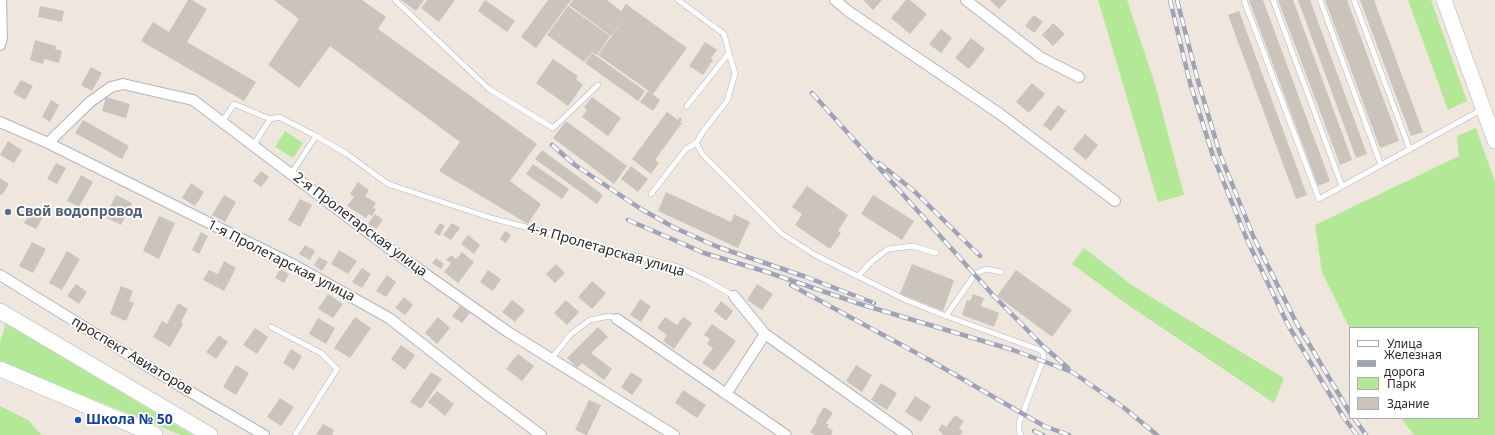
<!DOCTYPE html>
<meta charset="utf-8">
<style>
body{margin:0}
#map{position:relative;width:1495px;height:435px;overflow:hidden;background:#efe7dd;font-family:"Noto Sans",sans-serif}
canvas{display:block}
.legend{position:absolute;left:1349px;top:327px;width:130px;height:92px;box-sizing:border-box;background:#fff;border:1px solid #ababab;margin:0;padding:5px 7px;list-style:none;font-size:12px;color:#2c2c2c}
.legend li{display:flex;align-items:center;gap:8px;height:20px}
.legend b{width:20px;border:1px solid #ababab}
</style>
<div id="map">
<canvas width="1495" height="435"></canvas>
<ul class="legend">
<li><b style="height:5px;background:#fff"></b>Улица</li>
<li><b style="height:5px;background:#9fa3b8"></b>Железная дорога</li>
<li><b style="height:11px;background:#b3e996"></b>Парк</li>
<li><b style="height:11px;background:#cac4bd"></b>Здание</li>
</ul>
</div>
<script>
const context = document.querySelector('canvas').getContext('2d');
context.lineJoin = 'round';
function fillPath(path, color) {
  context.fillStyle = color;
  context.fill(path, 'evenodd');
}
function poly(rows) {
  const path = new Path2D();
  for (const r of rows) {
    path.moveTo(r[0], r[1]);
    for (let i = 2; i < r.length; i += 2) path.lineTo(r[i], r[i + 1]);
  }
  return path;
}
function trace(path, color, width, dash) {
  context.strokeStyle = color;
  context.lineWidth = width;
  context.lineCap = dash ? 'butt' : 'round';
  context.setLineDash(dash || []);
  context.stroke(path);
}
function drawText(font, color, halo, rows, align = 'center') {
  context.font = font + ' "Noto Sans",sans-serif';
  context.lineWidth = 3.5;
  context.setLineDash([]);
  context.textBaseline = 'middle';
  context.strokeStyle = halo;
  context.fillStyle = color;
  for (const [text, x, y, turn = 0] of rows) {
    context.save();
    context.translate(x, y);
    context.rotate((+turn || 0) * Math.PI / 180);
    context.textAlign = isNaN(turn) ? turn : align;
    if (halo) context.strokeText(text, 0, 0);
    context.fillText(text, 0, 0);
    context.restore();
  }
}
const green = poly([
 [1098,0,1127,0,1155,84,1184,195,1158,202],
 [1408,0,1431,0,1467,101,1448,110],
 [1476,128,1495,182,1495,435,1414,435,1401,418,1478,418,1478,328,1350,329,1322,272,1315,225,1459,156,1457,136],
 [285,131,303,143,293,158,275,147],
 [1084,248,1133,286,1284,378,1274,403,1125,303,1072,264],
 [4,322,92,375,193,435,181,435,0,362,0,342,5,327],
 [0,406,28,420,42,435,0,435]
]);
const building = poly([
 [188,0,192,0,207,9,187,42,256,82,244,101,141,41,153,22,169,32],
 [274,0,362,0,386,17,378,29,537,144,510,181,541,204,528,224,439,171,460,142,330,46,299,88,268,65,299,19],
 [401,0,424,0,416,11],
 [427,0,455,0,439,22,421,8],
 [485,0,515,21,507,32,478,11],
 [548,0,571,0,536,48,521,37],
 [573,0,607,0,621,11,626,4,687,48,653,94,598,55,629,12,611,36,569,5],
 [864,0,882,0,873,10,864,1],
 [906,0,910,0,927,14,910,34,891,18],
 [990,0,1007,0,999,9],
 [1249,0,1263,0,1330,181,1318,186],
 [1278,0,1293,0,1352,160,1340,165],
 [1298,0,1310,0,1367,154,1356,158],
 [1325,0,1347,0,1399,141,1380,148],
 [1360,0,1374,0,1423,132,1411,136],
 [40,6,64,11,62,22,38,17],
 [568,6,610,36,597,55,592,52,584,62,547,35],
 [1239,11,1307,195,1296,199,1228,15],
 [1034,15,1043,22,1034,33,1025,26],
 [1053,23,1065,34,1053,46,1042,35],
 [941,29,952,38,941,53,929,44],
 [971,38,985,49,969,69,955,58],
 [35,40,56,46,55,49,62,51,59,63,44,59,43,64,30,60],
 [705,42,717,50,711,58,713,60,703,75,689,66],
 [592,53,645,91,638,101,585,63],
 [553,59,578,76,576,79,583,85,568,106,536,83],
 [91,67,102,73,92,91,81,85],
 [21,80,33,86,25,100,13,93],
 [1032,83,1045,94,1029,113,1016,102],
 [648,91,660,100,653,111,640,102],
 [106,97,130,104,126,118,102,111],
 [592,97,621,118,608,136,582,117,587,110,584,107],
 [51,100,59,105,50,122,42,117],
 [1058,105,1066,111,1051,131,1043,125],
 [667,112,678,120,680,117,682,120,680,122,682,123,655,160,659,163,651,174,632,159],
 [83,120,129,146,122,159,75,133],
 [566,121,627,166,614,184,553,138],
 [1085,134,1098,145,1086,160,1073,149],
 [8,141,22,150,14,163,0,155],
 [542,150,603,195,597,204,535,159],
 [56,163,66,168,57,184,47,179],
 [533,164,569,189,562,199,526,174],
 [631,166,648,179,638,192,621,179],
 [261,171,269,177,261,187,253,181],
 [81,175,93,182,79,207,67,201],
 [0,178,9,184,2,195,0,194],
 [358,182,369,190,365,196,376,203,373,208,376,209,372,216,369,214,366,218,347,206,354,197,350,194],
 [191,183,204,192,195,206,182,198],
 [807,186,848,215,838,231,841,233,830,249,795,225,802,214,792,207],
 [666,192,731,222,734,214,750,222,738,248,658,211],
 [116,195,132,203,121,225,105,217],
 [224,195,236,202,225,222,212,215],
 [873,195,914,221,902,240,861,214],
 [300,199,312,205,300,227,288,220],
 [31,210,43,217,36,229,24,223],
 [375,214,383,220,376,229,368,224],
 [159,216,175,223,159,259,143,251],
 [440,223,445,226,439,236,434,232],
 [452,223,460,228,451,240,443,235],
 [505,231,511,235,506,243,500,239],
 [201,232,208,236,199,254,192,250],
 [468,235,480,245,474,254,461,244],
 [32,242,46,249,33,273,19,266],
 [305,245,315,251,310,260,299,254],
 [339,250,357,261,348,274,331,264],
 [67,251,80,259,62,290,49,283],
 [462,252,474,262,458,283,444,272,451,263,446,260,451,255,456,259],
 [319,257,328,262,322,271,314,265],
 [436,258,444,264,441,269,432,263],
 [224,261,236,268,224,291,203,280,209,270,218,274],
 [556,264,565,273,555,283,546,274],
 [912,264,954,280,943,311,900,294],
 [362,268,371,274,362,288,352,282],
 [280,269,289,274,284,283,275,278],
 [488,270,501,279,493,291,480,282],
 [1016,270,1072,310,1052,337,997,296],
 [387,275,396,282,386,297,376,291],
 [592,281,606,293,592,309,578,297],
 [76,284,87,292,79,304,67,296],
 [757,284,773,294,762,310,747,300],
 [121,286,133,291,129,301,134,303,126,321,110,314],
 [328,294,343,304,333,318,318,309],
 [973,294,984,298,981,306,999,313,994,327,962,315,967,300,970,301],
 [404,297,413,305,405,315,395,308],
 [640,299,651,306,641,322,630,315],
 [512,300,525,310,515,322,502,312],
 [566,300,579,312,567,325,554,313],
 [721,301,733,311,726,321,714,311],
 [178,303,188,309,181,322,183,324,170,347,153,337,162,321,167,324],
 [460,306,470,313,462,323,452,316],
 [355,317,371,328,350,358,334,348],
 [438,317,450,328,437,344,425,333],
 [665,317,677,325,683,317,692,323,674,349,663,341,667,335,657,328],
 [318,318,335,328,326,344,309,334],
 [712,324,736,341,714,371,702,363,713,348,707,344,710,339,704,335],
 [598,327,608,337,591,353,612,369,604,380,582,363,577,368,567,358],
 [255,328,268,337,257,354,243,345],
 [219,335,228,342,216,359,206,352],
 [401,345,415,355,405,370,391,359],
 [291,349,302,356,294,370,283,363],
 [518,354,534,366,522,381,506,369],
 [236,365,249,373,236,395,223,387],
 [856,365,872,375,862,392,846,381],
 [431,372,442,379,421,409,410,402],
 [631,372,643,380,632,395,621,387],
 [881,383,897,393,887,410,871,400],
 [683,390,706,405,697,418,675,403],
 [437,391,454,404,445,416,428,402],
 [915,396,931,406,921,422,905,412],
 [280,398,294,407,281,426,267,417],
 [589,400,601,405,587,435,586,435,575,430],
 [824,407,833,413,826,423,829,425,827,427,833,431,831,435,815,435,810,432,817,421,816,420],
 [955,415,964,421,959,428,963,431,960,435,942,435,943,434,938,430,942,424,946,427],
 [323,424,334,430,332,435,316,435]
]);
const lane = poly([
 [395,0,489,89,553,128,598,85],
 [678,0,724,34,729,53,687,106],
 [1244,0,1319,199,1481,110],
 [1273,0,1342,186],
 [1320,0,1381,165],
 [1354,0,1410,150],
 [729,53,735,74,727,101,704,130,696,143,703,155,781,233,815,255,906,300,946,316,975,274,986,269,1001,272],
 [222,122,234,104,270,119,279,117,316,136],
 [253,146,270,119],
 [291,174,316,136,347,154,388,184,491,218,678,267,708,281,734,296],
 [651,194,686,149,696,143],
 [858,276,872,261,888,249,913,246,936,253],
 [946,316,1040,350,1043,353,1044,357,1019,423,1019,432,1021,435],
 [271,327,321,353,337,369,295,435],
 [551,359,571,334,590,320,610,316,617,319]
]);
const street = poly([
 [835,0,848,11,1000,114,1115,201],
 [966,0,1040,57,1079,77],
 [0,45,2,38,1,0],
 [0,122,48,143,296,266,389,318,490,397,541,435],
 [48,143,90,102,111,87,123,84,193,100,390,249,508,332,674,435],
 [0,275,170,380,264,435],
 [734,296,765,334,907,435],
 [617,319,786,435],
 [726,394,765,334]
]);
const secondary = poly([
 [1444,0,1495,141],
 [0,311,210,435],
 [0,369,155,435]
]);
const rail = poly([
 [1170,0,1190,83,1213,156,1248,242,1288,325,1344,418,1357,435],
 [1177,0,1198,81,1220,154,1254,238,1296,322,1350,413],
 [812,93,993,295,1042,345,1068,368],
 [552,145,575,165,641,209,675,228,718,247,806,277,874,303],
 [879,163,914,191,980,256],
 [628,220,704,253,767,272,860,304,1013,350,1072,372,1123,407,1157,435],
 [791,285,933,362,1044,426,1069,435],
 [1354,418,1366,435],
 [1034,431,1043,435]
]);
const markers = [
 [8,212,4,"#5c6f8a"],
 [78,420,4,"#1a4fb4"]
];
const serviceNames = [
 ["Свой водопровод",16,212]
];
const streetNames = [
 ["2-я Пролетарская улица",360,225,37],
 ["4-я Пролетарская улица",606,250,16],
 ["1-я Пролетарская улица",281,261,27],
 ["проспект Авиаторов",132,356,31]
];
const transitNames = [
 ["Школа № 50",86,420]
];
fillPath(green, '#b3e996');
fillPath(building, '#cac4bd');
trace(lane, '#b1b4c1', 6);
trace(street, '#b1b4c1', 12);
trace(secondary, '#b1b4c1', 16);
trace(lane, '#fff', 5);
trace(street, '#fff', 10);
trace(secondary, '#fff', 15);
trace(rail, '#9fa3b8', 4.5);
trace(rail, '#fff', 3, [9]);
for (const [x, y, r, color] of markers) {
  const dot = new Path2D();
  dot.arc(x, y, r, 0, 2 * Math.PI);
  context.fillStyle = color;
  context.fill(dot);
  trace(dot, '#fff', 1.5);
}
drawText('bold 14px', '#4e5e75', '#fff', serviceNames, 'left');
drawText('14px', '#2c2c2c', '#fff', streetNames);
drawText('bold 14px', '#164399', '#fff', transitNames, 'left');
</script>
